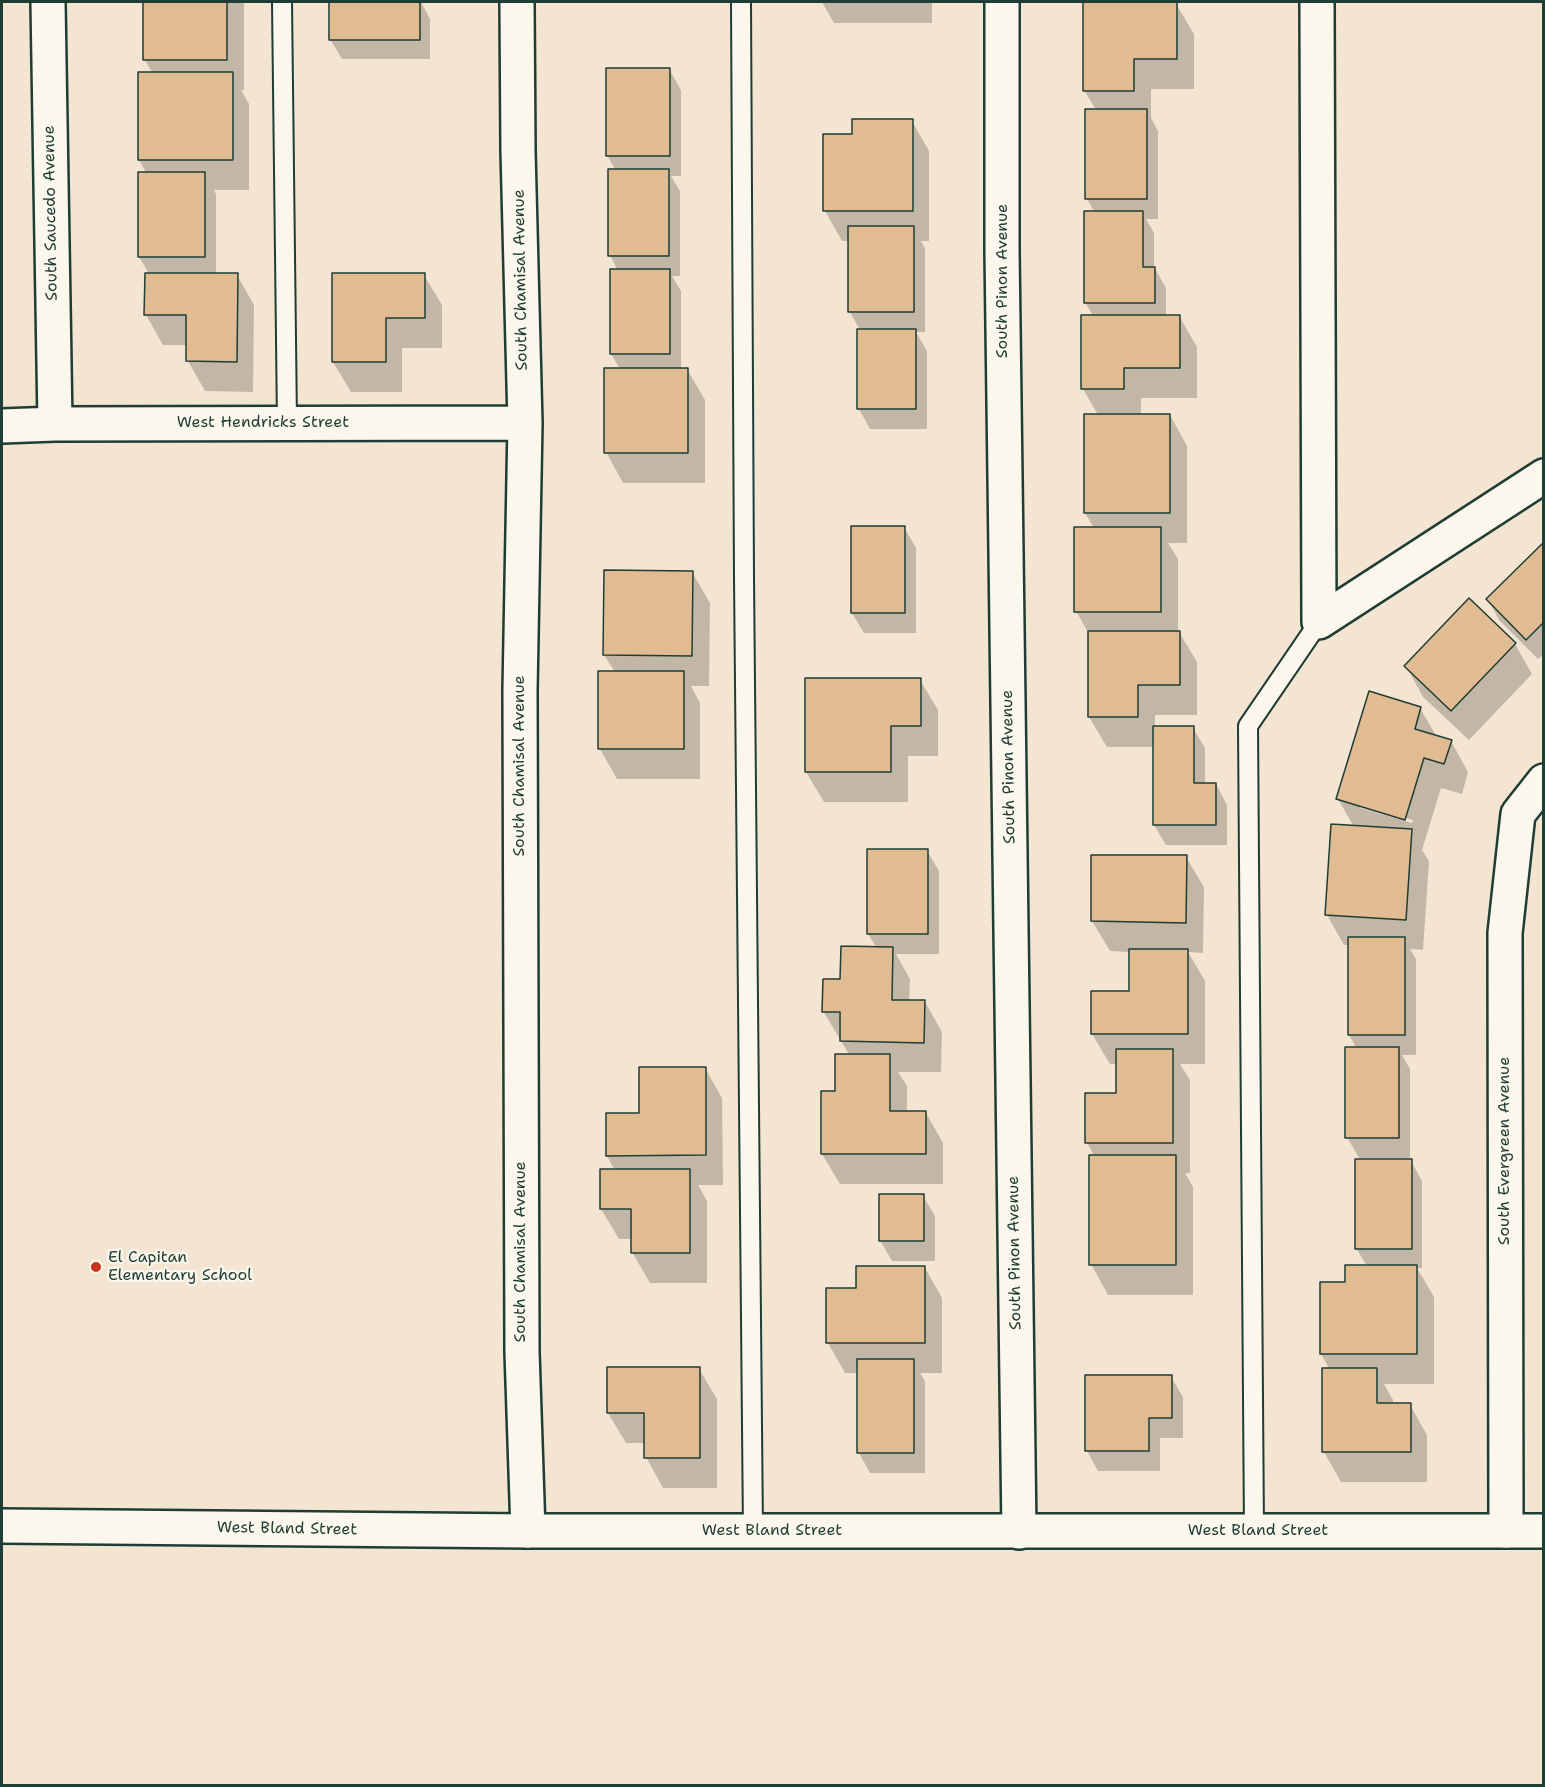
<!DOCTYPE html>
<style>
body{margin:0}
#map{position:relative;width:1545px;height:1787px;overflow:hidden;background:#f3e5d1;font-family:"Shantell Sans",sans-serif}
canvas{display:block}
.frame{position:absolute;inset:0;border:3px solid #1f3d34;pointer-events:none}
</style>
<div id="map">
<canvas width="1545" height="1787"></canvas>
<div class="frame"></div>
</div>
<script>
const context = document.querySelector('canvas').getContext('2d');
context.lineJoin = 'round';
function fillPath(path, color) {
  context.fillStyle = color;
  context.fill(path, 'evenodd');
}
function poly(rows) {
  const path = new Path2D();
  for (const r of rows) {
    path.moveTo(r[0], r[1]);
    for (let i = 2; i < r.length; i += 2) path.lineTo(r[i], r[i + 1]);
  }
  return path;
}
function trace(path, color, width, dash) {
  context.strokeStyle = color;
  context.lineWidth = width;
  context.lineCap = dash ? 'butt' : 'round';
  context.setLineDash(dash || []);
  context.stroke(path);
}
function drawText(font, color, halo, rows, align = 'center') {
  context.font = font + ' "Shantell Sans",sans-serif';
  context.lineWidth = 4.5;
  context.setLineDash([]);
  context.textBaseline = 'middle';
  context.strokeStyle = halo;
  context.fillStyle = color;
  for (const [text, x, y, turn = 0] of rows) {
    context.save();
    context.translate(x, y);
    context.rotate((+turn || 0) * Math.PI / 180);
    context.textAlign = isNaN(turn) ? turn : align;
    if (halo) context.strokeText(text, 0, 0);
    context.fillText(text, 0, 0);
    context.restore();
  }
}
const shadow = poly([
 [145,2,242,2,244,4,244,90,241,90,249,104,249,190,214,190,216,194,216,275,237,275,254,305,253,392,205,391,188,361,188,345,163,345,146,315,149,274,139,257,147,174,139,160,153,74,145,60],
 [330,2,421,2,430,19,430,59,342,59,330,39],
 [822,2,932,2,932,23,834,23],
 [1098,2,1153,2,1153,4,1176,4,1194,34,1194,89,1151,89,1151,118,1158,131,1158,219,1146,219,1154,233,1154,267,1166,288,1166,316,1179,316,1197,347,1197,398,1141,398,1141,415,1170,415,1187,446,1187,543,1168,543,1178,559,1178,632,1179,632,1197,662,1197,715,1155,715,1155,728,1193,728,1205,748,1205,784,1216,784,1227,805,1227,845,1166,845,1154,825,1154,747,1107,747,1089,717,1089,634,1076,611,1094,528,1085,513,1098,415,1083,389,1093,316,1085,302,1095,213,1087,199,1096,110,1084,90,1099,4],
 [669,69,681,90,681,176,671,176,680,191,680,276,672,276,681,291,681,369,687,369,705,400,705,483,623,483,606,452,620,369,611,354,618,271,610,255,616,171,607,155],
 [912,121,929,151,929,241,921,241,925,248,925,332,916,332,927,351,927,429,870,429,859,409,859,330,860,330,850,312,850,241,842,241,825,211,854,136],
 [333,275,424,275,442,305,442,348,402,348,402,392,351,392,333,362],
 [904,527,916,548,916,633,864,633,852,613],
 [1544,544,1544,654,1538,659,1499,620,1488,599],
 [692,572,710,603,709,686,691,686,700,703,700,779,617,779,600,749,615,672,604,655],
 [1515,644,1532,674,1469,740,1423,697,1406,666],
 [920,680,938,710,938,756,908,756,908,802,824,802,806,772],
 [1420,708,1437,737,1451,741,1468,772,1462,794,1441,788,1422,850,1429,861,1423,950,1410,949,1416,959,1416,1055,1402,1055,1410,1069,1410,1158,1359,1158,1347,1137,1357,1049,1349,1035,1349,945,1344,945,1327,915,1354,827,1338,799],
 [1360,805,1413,820,1412,823,1360,808],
 [927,851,939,871,939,954,896,954,910,979,909,1002,925,1002,942,1032,941,1072,898,1072,907,1086,907,1113,926,1113,943,1143,943,1184,840,1184,822,1154,837,1092,850,1056,823,1011,842,980,877,948,868,934],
 [1093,856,1186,857,1204,887,1203,953,1188,952,1205,981,1205,1064,1180,1064,1190,1080,1190,1173,1185,1173,1193,1187,1193,1295,1108,1295,1091,1264,1095,1157,1087,1143,1118,1095,1118,1064,1110,1064,1092,1034,1130,992,1130,952,1110,951,1092,921],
 [705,1068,722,1098,723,1185,698,1185,707,1201,707,1283,650,1283,632,1252,632,1239,619,1239,601,1209,601,1171,615,1171,607,1156,607,1115,641,1115],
 [1411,1161,1422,1181,1422,1268,1417,1268,1434,1297,1434,1384,1384,1384,1393,1400,1393,1405,1410,1405,1427,1435,1427,1482,1341,1482,1324,1452,1330,1370,1321,1354,1347,1284,1367,1266,1356,1248],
 [923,1196,935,1216,935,1261,892,1261,880,1240],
 [925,1268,942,1298,942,1373,920,1373,925,1381,925,1473,870,1473,859,1453,859,1373,845,1373,828,1343,858,1289],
 [699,1369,717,1399,717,1488,663,1488,646,1457,646,1443,626,1443,608,1413],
 [1171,1377,1183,1397,1183,1438,1160,1438,1160,1471,1098,1471,1087,1451]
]);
const building = poly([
 [143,2,227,2,227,60,143,60,143,2],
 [329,2,420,2,420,40,329,40,329,2],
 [1083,2,1177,2,1177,59,1134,59,1134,91,1083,91,1083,2],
 [606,68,670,68,670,156,606,156,606,68],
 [138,72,233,72,233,160,138,160,138,72],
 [1085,109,1147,109,1147,199,1085,199,1085,109],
 [852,119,913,119,913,211,823,211,823,134,852,134,852,119],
 [608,169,669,169,669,256,608,256,608,169],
 [138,172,205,172,205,257,138,257,138,172],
 [1084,211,1143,211,1143,267,1155,267,1155,303,1084,303,1084,211],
 [848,226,914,226,914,312,848,312,848,226],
 [610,269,670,269,670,354,610,354,610,269],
 [145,273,238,273,237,362,186,361,186,315,144,315,145,273],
 [332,273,425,273,425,318,386,318,386,362,332,362,332,273],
 [1081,315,1180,315,1180,368,1124,368,1124,389,1081,389,1081,315],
 [857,329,916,329,916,409,857,409,857,329],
 [604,368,688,368,688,453,604,453,604,368],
 [1084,414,1170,414,1170,513,1084,513,1084,414],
 [851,526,905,526,905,613,851,613,851,526],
 [1074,527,1161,527,1161,612,1074,612,1074,527],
 [1544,542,1544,622,1526,640,1486,599,1544,542],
 [604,570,693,571,692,656,603,655,604,570],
 [1469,598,1516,643,1451,711,1404,666,1469,598],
 [1088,631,1180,631,1180,685,1138,685,1138,717,1088,717,1088,631],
 [598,671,684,671,684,749,598,749,598,671],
 [805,678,921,678,921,726,891,726,891,772,805,772,805,678],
 [1369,691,1421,707,1415,729,1452,740,1444,764,1424,758,1405,820,1336,799,1369,691],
 [1153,726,1194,726,1194,783,1216,783,1216,825,1153,825,1153,726],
 [1331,824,1412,829,1406,920,1325,915,1331,824],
 [867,849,928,849,928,934,867,934,867,849],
 [1091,855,1187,855,1186,923,1091,921,1091,855],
 [1348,937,1405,937,1405,1035,1348,1035,1348,937],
 [841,946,893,947,892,1000,925,1000,924,1043,840,1041,840,1012,822,1012,823,979,840,979,841,946],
 [1129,949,1188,949,1188,1034,1091,1034,1091,991,1129,991,1129,949],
 [1345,1047,1399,1047,1399,1138,1345,1138,1345,1047],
 [1116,1049,1173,1049,1173,1143,1085,1143,1085,1093,1116,1093,1116,1049],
 [835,1054,890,1054,890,1111,926,1111,926,1154,821,1154,821,1091,835,1091,835,1054],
 [639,1067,706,1067,706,1155,606,1156,606,1113,639,1113,639,1067],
 [1089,1155,1176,1155,1176,1265,1089,1265,1089,1155],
 [1355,1159,1412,1159,1412,1249,1355,1249,1355,1159],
 [600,1169,690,1169,690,1253,631,1253,631,1209,600,1209,600,1169],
 [879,1194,924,1194,924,1241,879,1241,879,1194],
 [1345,1265,1417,1265,1417,1354,1320,1354,1320,1282,1345,1282,1345,1265],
 [856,1266,925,1266,925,1343,826,1343,826,1288,856,1288,856,1266],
 [857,1359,914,1359,914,1453,857,1453,857,1359],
 [607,1367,700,1367,700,1458,644,1458,644,1413,607,1413,607,1367],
 [1322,1368,1377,1368,1377,1403,1411,1403,1411,1452,1322,1452,1322,1368],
 [1085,1375,1172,1375,1172,1418,1149,1418,1149,1451,1085,1451,1085,1375]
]);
const service = poly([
 [282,2,287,423],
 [741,2,744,577,753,1531],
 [1254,1531,1248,726,1319,622]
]);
const minor = poly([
 [48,2,55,424],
 [517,2,518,151,525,423,520,690,522,1352,528,1531],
 [1002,2,1002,251,1019,1532],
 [1317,2,1319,622,1544,476],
 [2,426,55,424,525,423],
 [1506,1531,1505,933,1518,814,1544,781]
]);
const tertiary = poly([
 [2,1526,528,1531,1544,1531]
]);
const markers = [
 [96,1267,6,"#c8321e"]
];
const streetNames = [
 ["South Saucedo Avenue",51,213,-91],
 ["South Chamisal Avenue",521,280,-91],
 ["South Pinon Avenue",1003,281,-90],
 ["West Hendricks Street",263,423],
 ["South Chamisal Avenue",520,766,-90],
 ["South Pinon Avenue",1009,767,-91],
 ["South Evergreen Avenue",1505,1151,-90],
 ["South Chamisal Avenue",521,1252,-90],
 ["South Pinon Avenue",1015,1253,-91],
 ["West Bland Street",287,1529,1],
 ["West Bland Street",772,1531],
 ["West Bland Street",1258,1531]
];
const poiNames = [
 ["El Capitan",108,1258],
 ["Elementary School",108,1276]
];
fillPath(shadow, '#0003');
fillPath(building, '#e1bc92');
trace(building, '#1f3d34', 1.5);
trace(service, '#1f3d34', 22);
trace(minor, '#1f3d34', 38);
trace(tertiary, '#1f3d34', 38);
trace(service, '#fbf7ec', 18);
trace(minor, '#fbf7ec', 33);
trace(tertiary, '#fbf7ec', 33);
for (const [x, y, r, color] of markers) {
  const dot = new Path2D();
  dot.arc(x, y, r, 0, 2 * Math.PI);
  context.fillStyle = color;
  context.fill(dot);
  trace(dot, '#fbf7ec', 2);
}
drawText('16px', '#1f3d34', '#fbf7ec', streetNames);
drawText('16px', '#1f3d34', '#fbf7ec', poiNames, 'left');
</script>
